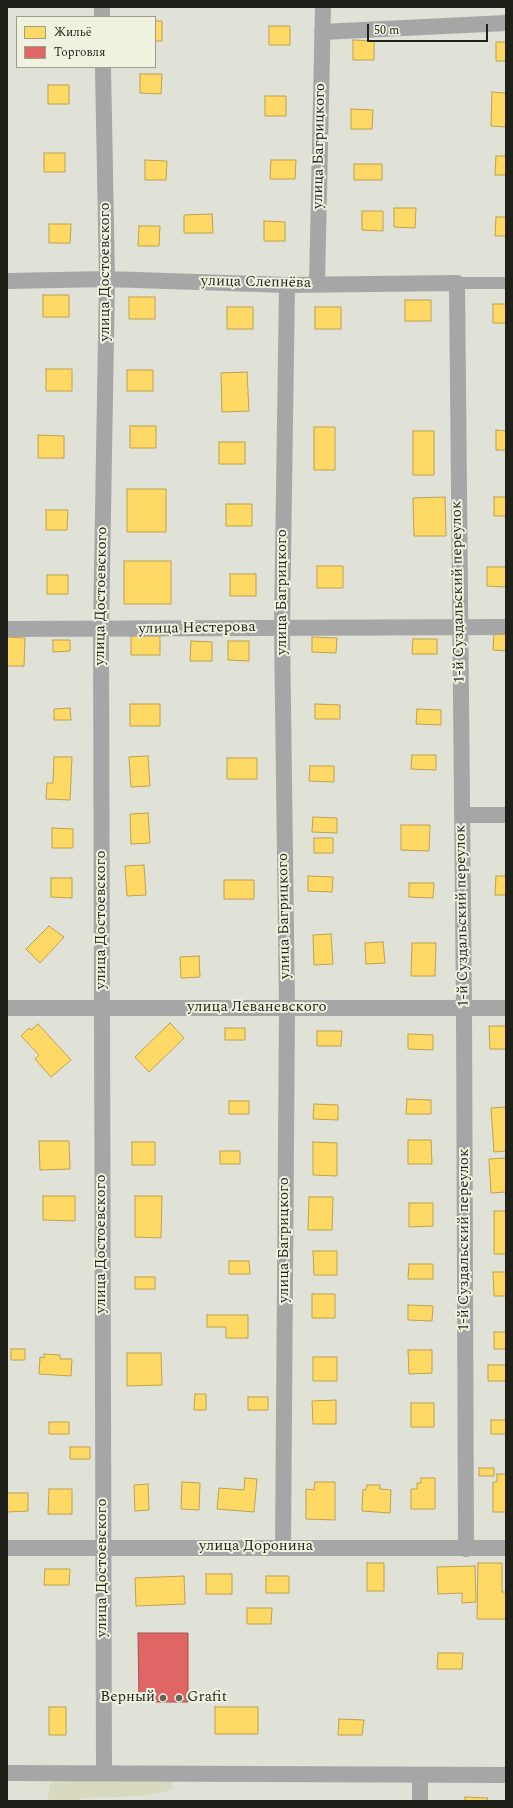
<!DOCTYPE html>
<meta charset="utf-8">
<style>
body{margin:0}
#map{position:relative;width:513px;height:1808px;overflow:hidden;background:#e0e1d7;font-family:Spectral,serif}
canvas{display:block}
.frame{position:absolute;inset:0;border:8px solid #1f2019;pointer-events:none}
.legend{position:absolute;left:16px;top:16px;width:140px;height:52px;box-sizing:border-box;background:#f0f2e0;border:1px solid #9c9e90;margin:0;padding:5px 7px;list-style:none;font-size:12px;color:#1f2019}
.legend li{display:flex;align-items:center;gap:8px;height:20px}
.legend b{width:20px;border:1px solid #9c9e90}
.scale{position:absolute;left:367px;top:24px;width:121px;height:18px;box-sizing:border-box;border:2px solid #1f2019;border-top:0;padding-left:5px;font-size:12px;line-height:14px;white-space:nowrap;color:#1f2019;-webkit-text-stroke:3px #f0f2e0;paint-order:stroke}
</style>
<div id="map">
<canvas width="513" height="1808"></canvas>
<div class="frame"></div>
<ul class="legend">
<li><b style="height:11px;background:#ffd966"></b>Жильё</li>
<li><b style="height:11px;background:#e06666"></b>Торговля</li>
</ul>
<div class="scale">50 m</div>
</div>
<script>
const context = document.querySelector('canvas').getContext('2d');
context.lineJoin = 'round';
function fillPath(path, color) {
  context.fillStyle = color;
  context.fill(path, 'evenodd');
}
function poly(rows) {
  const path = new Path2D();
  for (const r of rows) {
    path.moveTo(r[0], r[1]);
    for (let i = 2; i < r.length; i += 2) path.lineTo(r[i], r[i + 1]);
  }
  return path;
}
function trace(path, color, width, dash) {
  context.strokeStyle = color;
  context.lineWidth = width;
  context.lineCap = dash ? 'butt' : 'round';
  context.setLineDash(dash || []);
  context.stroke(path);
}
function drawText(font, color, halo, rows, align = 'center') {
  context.font = font + ' Spectral,serif';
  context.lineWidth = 4;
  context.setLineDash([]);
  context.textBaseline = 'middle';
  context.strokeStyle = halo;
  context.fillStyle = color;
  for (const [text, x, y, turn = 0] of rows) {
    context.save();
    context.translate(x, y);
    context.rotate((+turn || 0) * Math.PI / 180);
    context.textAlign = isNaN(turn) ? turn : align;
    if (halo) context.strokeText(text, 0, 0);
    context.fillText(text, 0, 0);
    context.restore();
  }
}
const green = poly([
 [51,1780,173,1780,172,1790,143,1796,81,1798,80,1801,47,1801]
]);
const homes = poly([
 [155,21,162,21,162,41,155,41,155,21],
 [269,26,290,26,290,45,269,45,269,26],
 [353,40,374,41,374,60,353,60,353,40],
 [496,42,506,42,506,61,496,61,496,42],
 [140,74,162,74,161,94,140,93,140,74],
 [48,85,69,85,69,104,48,104,48,85],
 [492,92,506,93,506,127,491,126,492,92],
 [265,96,286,96,286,116,265,116,265,96],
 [351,109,373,110,372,129,351,129,351,109],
 [44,153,65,153,65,172,44,172,44,153],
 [496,156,506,156,506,175,495,175,496,156],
 [145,160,167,161,166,180,145,180,145,160],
 [271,160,296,160,295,179,270,179,271,160],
 [354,164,382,164,382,180,354,180,354,164],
 [394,208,416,208,415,228,394,227,394,208],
 [362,211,383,211,383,231,362,230,362,211],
 [212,214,213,233,184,233,184,215,212,214],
 [496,217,506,217,506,236,495,236,496,217],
 [264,221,285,222,285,241,264,241,264,221],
 [49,224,71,224,70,243,49,243,49,224],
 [139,226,160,226,159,246,138,246,139,226],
 [43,295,69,295,69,317,43,317,43,295],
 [129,297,155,297,155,319,129,319,129,297],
 [405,300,431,300,431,321,405,321,405,300],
 [493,304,506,304,506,323,493,323,493,304],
 [227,307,253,307,253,329,227,329,227,307],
 [315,307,341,307,341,329,315,329,315,307],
 [46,369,72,369,72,391,46,391,46,369],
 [127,370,153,370,153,391,127,391,127,370],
 [247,372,249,411,222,412,221,373,247,372],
 [130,426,156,426,156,448,130,448,130,426],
 [314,427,335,427,335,470,314,470,314,427],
 [496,430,506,431,506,450,496,450,496,430],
 [413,431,434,431,434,475,413,475,413,431],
 [38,435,64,436,64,458,38,458,38,435],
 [219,442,245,442,245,464,219,464,219,442],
 [127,489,166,489,166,532,127,532,127,489],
 [445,497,446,536,414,536,413,498,445,497],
 [494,497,506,497,506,516,494,516,494,497],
 [226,504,252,504,252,526,226,526,226,504],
 [46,510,68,510,67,530,46,530,46,510],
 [124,561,171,561,171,604,124,604,124,561],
 [317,566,343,566,343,588,317,588,317,566],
 [487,567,506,567,506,587,487,586,487,567],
 [230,574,256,574,256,596,230,596,230,574],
 [47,575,68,575,68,594,47,594,47,575],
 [494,631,506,631,506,651,493,650,494,631],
 [131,636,160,636,160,655,131,655,131,636],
 [7,637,25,638,24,666,7,666,7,637],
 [312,637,337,638,336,653,312,652,312,637],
 [413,639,437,639,437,654,412,654,413,639],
 [53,640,70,640,70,651,53,652,53,640],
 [191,641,212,642,212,661,190,661,191,641],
 [228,641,249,641,249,661,228,660,228,641],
 [130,704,160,704,160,726,130,726,130,704],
 [315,704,340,705,340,719,315,719,315,704],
 [70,708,71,720,54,720,54,709,70,708],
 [417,709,441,710,441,725,416,724,417,709],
 [412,755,436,755,436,770,411,769,412,755],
 [148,756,150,786,131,787,129,757,148,756],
 [54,757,72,757,70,800,46,799,47,783,53,783,54,757],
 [227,758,257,758,257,779,227,779,227,758],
 [310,766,334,766,334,782,309,781,310,766],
 [148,813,150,843,131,844,130,814,148,813],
 [313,817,337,818,337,833,312,832,313,817],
 [401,825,430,825,429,851,401,850,401,825],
 [52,828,73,829,73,848,52,848,52,828],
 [314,838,333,838,333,853,314,853,314,838],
 [144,865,146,895,127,896,125,866,144,865],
 [308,876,333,877,332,892,308,891,308,876],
 [496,876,506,876,506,895,495,895,496,876],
 [51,878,72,878,72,898,51,897,51,878],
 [224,880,254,880,254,899,224,899,224,880],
 [409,883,434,883,433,898,409,897,409,883],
 [49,926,64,937,40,963,26,949,49,926],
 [331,934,333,964,314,965,313,935,331,934],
 [383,942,385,963,366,964,365,943,383,942],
 [412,943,436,943,435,976,411,976,412,943],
 [199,956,200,977,181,978,180,957,199,956],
 [170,1023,184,1038,149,1072,135,1057,170,1023],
 [38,1024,71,1060,51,1077,35,1059,39,1055,21,1036,29,1028,31,1030,38,1024],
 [489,1026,506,1026,506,1049,490,1049,489,1026],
 [225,1028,245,1028,245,1040,225,1040,225,1028],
 [317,1031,342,1031,341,1046,317,1046,317,1031],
 [408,1034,433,1035,433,1050,408,1049,408,1034],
 [407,1099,431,1100,431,1114,406,1114,407,1099],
 [229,1101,249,1101,249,1114,229,1114,229,1101],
 [314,1104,338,1105,338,1120,313,1119,314,1104],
 [506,1107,506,1151,494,1152,491,1108,506,1107],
 [408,1140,431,1140,432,1164,408,1164,408,1140],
 [39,1141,69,1141,70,1169,40,1170,39,1141],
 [132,1142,155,1142,155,1165,132,1165,132,1142],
 [313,1142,337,1143,337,1176,313,1175,313,1142],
 [220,1151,240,1151,240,1164,220,1164,220,1151],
 [506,1158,506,1192,491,1193,489,1159,506,1158],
 [43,1196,75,1196,75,1221,43,1220,43,1196],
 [135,1196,162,1196,161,1238,135,1237,135,1196],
 [309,1197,333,1197,332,1230,308,1230,309,1197],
 [409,1203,433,1203,433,1226,409,1227,409,1203],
 [494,1211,506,1211,506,1254,494,1254,494,1211],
 [313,1251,337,1251,337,1275,314,1275,313,1251],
 [229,1261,249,1261,250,1274,229,1274,229,1261],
 [409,1264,433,1264,433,1279,408,1279,409,1264],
 [493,1272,506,1272,506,1296,494,1296,493,1272],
 [135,1277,155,1277,155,1289,135,1289,135,1277],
 [312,1294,335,1294,335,1318,312,1318,312,1294],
 [408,1305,433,1306,432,1321,408,1320,408,1305],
 [207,1315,248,1315,248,1338,226,1338,226,1327,207,1327,207,1315],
 [494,1332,506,1332,506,1349,494,1349,494,1332],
 [11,1349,25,1349,25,1360,11,1360,11,1349],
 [408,1350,432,1350,432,1373,409,1374,408,1350],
 [127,1353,161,1353,162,1385,127,1386,127,1353],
 [44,1354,60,1355,60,1359,72,1359,71,1376,39,1374,40,1357,44,1358,44,1354],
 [313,1357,337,1357,337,1381,313,1381,313,1357],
 [488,1365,506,1365,506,1381,488,1381,488,1365],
 [195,1394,206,1394,206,1410,194,1410,195,1394],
 [248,1397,268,1397,268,1410,248,1410,248,1397],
 [336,1400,336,1424,313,1424,312,1401,336,1400],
 [411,1403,434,1403,434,1427,411,1427,411,1403],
 [491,1420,506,1420,506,1434,491,1434,491,1420],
 [49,1422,69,1422,69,1434,49,1434,49,1422],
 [70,1447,90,1447,90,1459,70,1459,70,1447],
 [479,1468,494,1468,494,1476,479,1476,479,1468],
 [497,1474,506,1474,506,1512,493,1512,493,1482,497,1482,497,1474],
 [245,1478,257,1479,254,1512,217,1509,219,1488,244,1490,245,1478],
 [421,1478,435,1478,435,1509,411,1509,411,1489,417,1489,417,1483,421,1483,421,1478],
 [182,1482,200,1483,199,1510,181,1509,182,1482],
 [315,1482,335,1482,335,1520,306,1519,306,1489,314,1490,315,1482],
 [148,1484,149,1510,135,1511,134,1485,148,1484],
 [367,1485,380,1485,380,1489,391,1490,390,1513,362,1511,363,1489,366,1490,367,1485],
 [49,1489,72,1489,72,1514,48,1514,49,1489],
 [7,1493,28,1493,28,1511,7,1512,7,1493],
 [367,1563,384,1563,384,1591,367,1591,367,1563],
 [478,1563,502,1563,502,1592,506,1592,506,1619,477,1619,478,1563],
 [475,1566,476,1602,462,1603,462,1593,438,1594,437,1567,475,1566],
 [45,1569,70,1569,69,1585,44,1585,45,1569],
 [206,1574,232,1574,232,1594,206,1594,206,1574],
 [184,1576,185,1604,136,1606,135,1578,184,1576],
 [266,1576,289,1576,289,1593,266,1593,266,1576],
 [247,1608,272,1608,271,1624,247,1624,247,1608],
 [438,1653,463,1653,462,1669,437,1669,438,1653],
 [49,1707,66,1707,66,1735,49,1735,49,1707],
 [215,1707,258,1707,258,1734,215,1734,215,1707],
 [339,1719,364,1720,362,1735,338,1735,339,1719],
 [465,1797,488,1798,487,1801,465,1801,465,1797]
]);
const shops = poly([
 [138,1633,188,1633,188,1702,139,1702,138,1633]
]);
const pedestrian = poly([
 [457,283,506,283]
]);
const minor = poly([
 [102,7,102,17],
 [322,32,506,23],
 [103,67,107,279,101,629,104,1773],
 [7,281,107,279,287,285,457,283,464,1008,466,1549],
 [317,284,323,7],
 [7,629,506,627],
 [462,815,506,815],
 [7,1008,506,1008],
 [283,1547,287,1009,282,628,287,285],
 [7,1548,506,1548],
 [7,1773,506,1775],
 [420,1775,420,1801]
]);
const markers = [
 [163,1698,4,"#63645c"],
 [179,1698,4,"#63645c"]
];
const streetNames = [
 ["улица Багрицкого",320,146,-89],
 ["улица Достоевского",106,272,-90],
 ["улица Слепнёва",256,283,1],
 ["улица Багрицкого",283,592,-90],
 ["1-й Суздальский переулок",459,592,-91],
 ["улица Достоевского",102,596,-89],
 ["улица Нестерова",197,629,-1],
 ["улица Багрицкого",285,916,-91],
 ["1-й Суздальский переулок",463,916,-91],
 ["улица Достоевского",102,920,-90],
 ["улица Леваневского",257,1008],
 ["улица Багрицкого",285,1240,-90],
 ["1-й Суздальский переулок",465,1240,-90],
 ["улица Достоевского",102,1244,-90],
 ["улица Доронина",256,1547],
 ["улица Достоевского",103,1568,-90]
];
const poiNames = [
 ["Верный",155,1698],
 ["Grafit",187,1698,"left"]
];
fillPath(green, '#d7dabe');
fillPath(homes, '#ffd966');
trace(homes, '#bca24f', 1);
fillPath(shops, '#e06666');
trace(shops, '#a6514f', 1);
trace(pedestrian, '#a6a6a7', 12);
trace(minor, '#a6a6a7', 16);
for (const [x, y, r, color] of markers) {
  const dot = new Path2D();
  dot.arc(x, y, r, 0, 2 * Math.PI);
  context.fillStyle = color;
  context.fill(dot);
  trace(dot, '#f0f2e0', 1.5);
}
drawText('15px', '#1f2019', '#f0f2e0', streetNames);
drawText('15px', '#1f2019', '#f0f2e0', poiNames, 'right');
</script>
